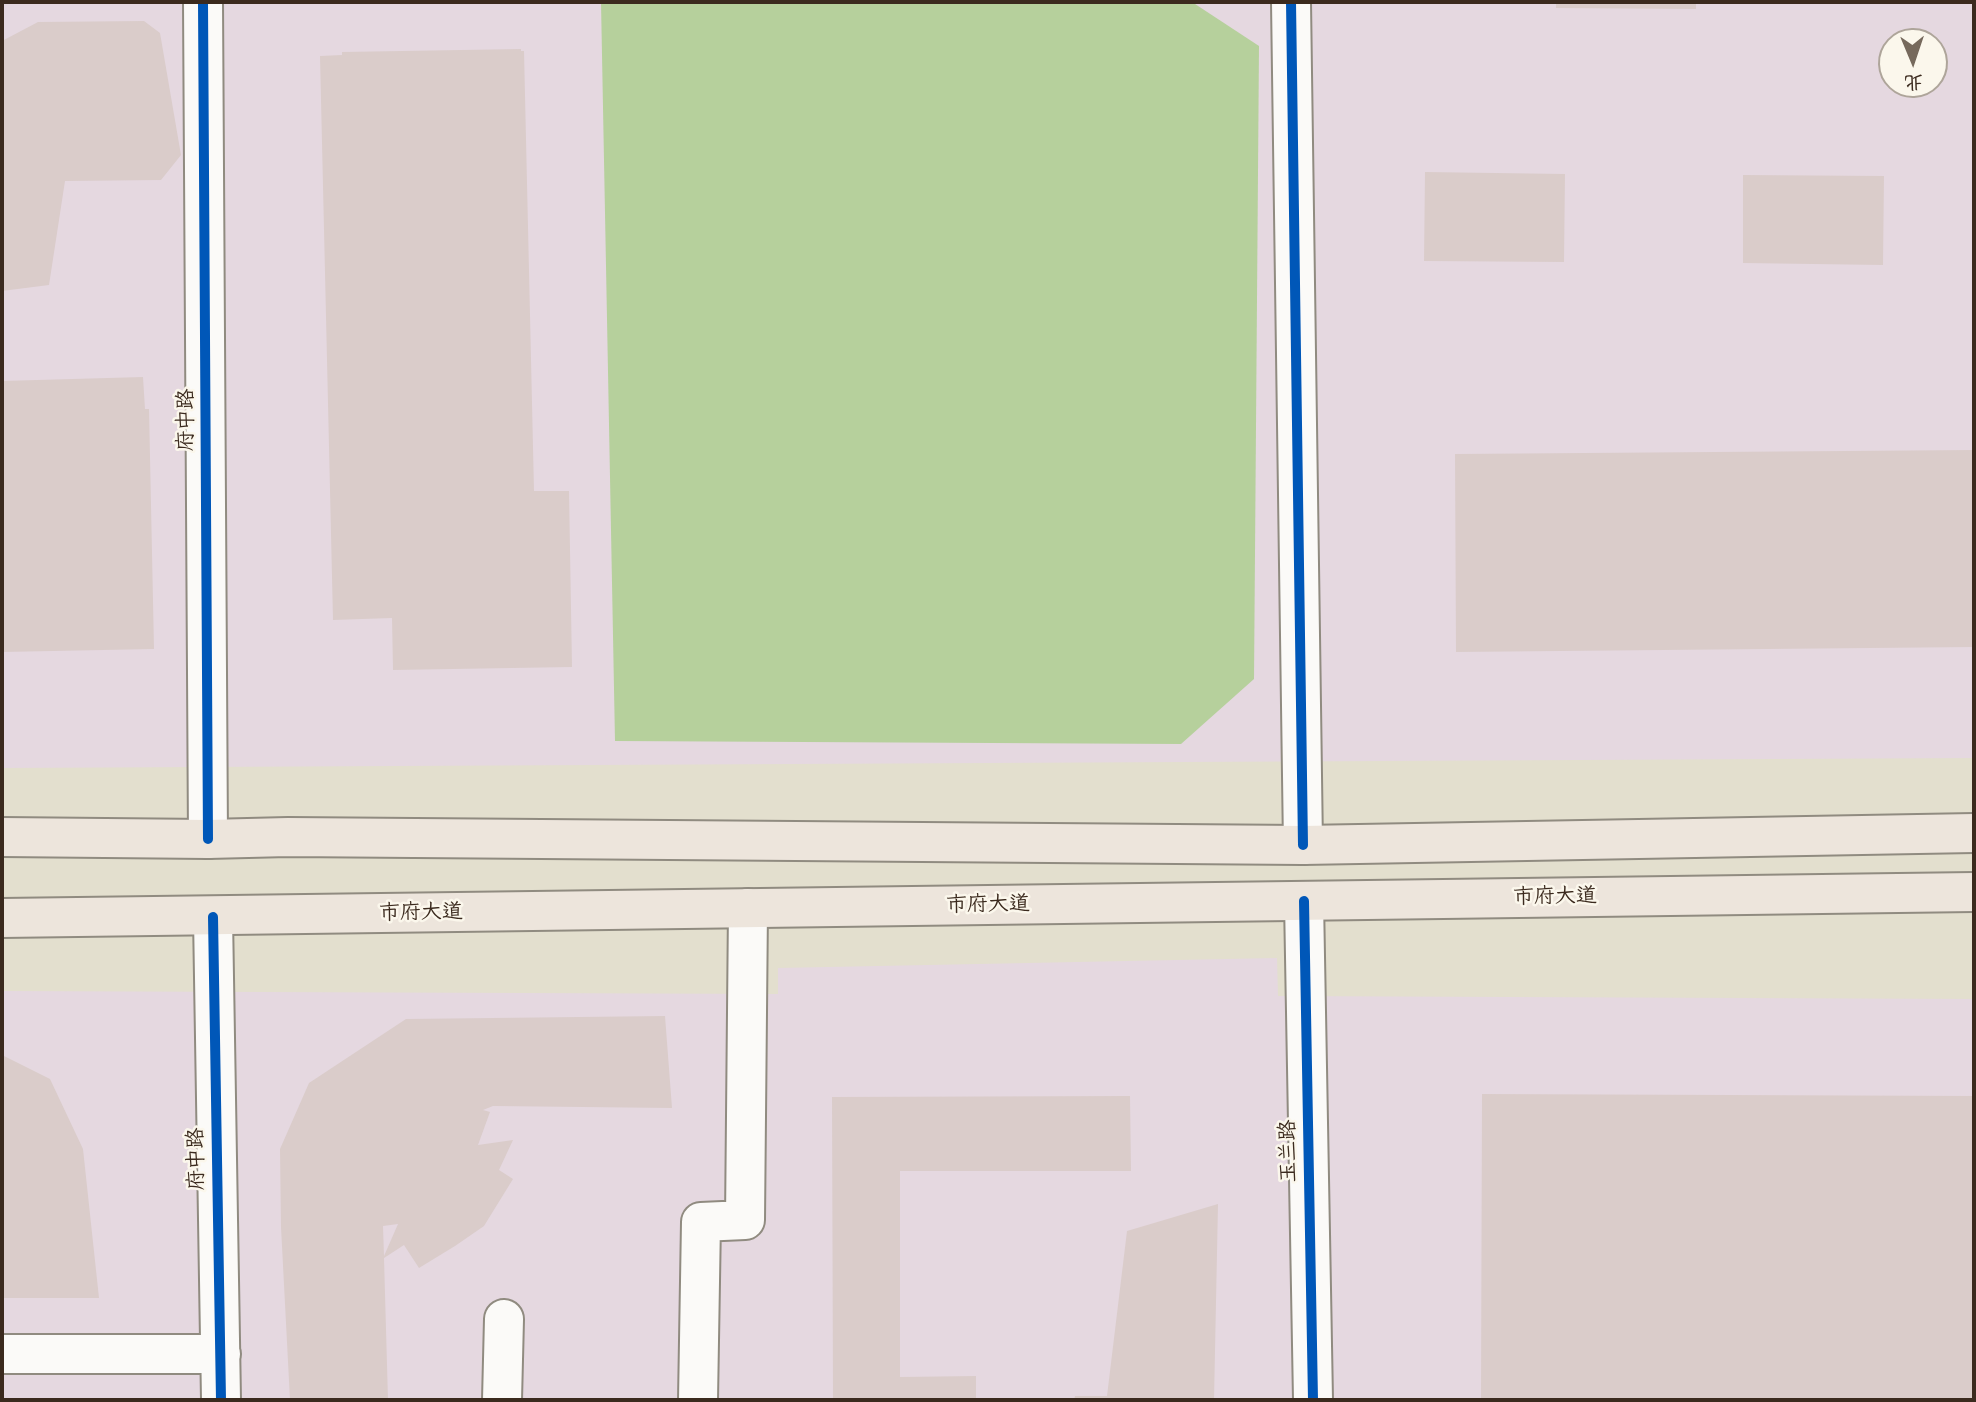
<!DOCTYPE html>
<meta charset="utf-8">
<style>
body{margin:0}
#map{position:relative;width:1976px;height:1402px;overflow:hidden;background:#e3dfce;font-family:Sriracha,"LXGW WenKai TC",sans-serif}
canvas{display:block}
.frame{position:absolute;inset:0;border:4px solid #3b2a1e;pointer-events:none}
.north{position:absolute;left:1878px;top:28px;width:70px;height:70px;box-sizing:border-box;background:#fbf7ec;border:2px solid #aea59a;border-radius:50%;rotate:178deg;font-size:19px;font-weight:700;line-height:28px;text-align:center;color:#3b2a1e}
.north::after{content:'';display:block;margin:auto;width:24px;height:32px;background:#76695c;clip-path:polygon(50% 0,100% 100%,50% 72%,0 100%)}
</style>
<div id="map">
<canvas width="1976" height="1402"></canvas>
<div class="frame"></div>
<div class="north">北</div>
</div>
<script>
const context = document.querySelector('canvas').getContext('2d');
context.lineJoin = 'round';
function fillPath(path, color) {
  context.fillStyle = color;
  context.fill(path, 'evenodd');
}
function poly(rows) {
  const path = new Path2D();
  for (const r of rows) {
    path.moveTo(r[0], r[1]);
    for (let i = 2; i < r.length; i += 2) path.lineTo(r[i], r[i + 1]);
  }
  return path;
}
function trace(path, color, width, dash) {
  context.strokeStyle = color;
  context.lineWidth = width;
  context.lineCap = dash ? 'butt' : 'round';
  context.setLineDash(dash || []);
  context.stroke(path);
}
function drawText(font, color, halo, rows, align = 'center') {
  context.font = font + ' Sriracha,"LXGW WenKai TC",sans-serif';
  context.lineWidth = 5;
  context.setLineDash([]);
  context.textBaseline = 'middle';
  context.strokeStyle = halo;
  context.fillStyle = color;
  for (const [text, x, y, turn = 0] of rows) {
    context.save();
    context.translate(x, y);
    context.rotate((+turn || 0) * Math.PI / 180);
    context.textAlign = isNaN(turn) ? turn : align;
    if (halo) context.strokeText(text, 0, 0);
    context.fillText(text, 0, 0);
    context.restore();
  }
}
const built = poly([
 [2,2,1974,2,1974,758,2,768],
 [1892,42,1934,42,1934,84,1892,84],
 [1277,958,1278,996,1974,999,1974,1400,2,1400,2,991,778,994,778,968]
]);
const green = poly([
 [601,2,1192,2,1259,46,1254,679,1181,744,615,741]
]);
const building = poly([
 [1556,2,1696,2,1696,9,1556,8],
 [144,21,160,33,181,155,161,180,65,181,49,285,2,291,2,41,38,22],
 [521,49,521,51,524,51,534,491,569,491,572,667,393,670,392,618,333,620,320,56,342,55,342,52],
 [1425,172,1565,174,1564,262,1424,261],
 [1743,175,1884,176,1883,265,1743,263],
 [143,377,145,409,149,409,154,649,2,652,2,381],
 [1974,450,1974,647,1456,652,1455,454],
 [665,1016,672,1108,493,1106,483,1110,490,1112,478,1145,513,1140,499,1170,513,1179,484,1226,455,1246,419,1268,404,1245,384,1258,388,1400,290,1400,281,1227,280,1149,309,1083,406,1019],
 [398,1224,384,1256,383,1226],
 [2,1055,50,1079,83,1149,99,1298,2,1298],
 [1482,1094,1974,1096,1974,1400,1481,1400],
 [1130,1096,1131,1171,900,1171,900,1377,976,1376,976,1400,833,1400,832,1097],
 [1218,1204,1214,1400,1074,1400,1075,1396,1107,1396,1127,1231]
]);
const minor = poly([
 [203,2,208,839],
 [1291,2,1303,845],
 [1304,901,1313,1400],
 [213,917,221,1400],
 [2,1354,221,1354],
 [502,1400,504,1319],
 [698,1400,701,1222,745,1220,748,908]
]);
const major = poly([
 [2,837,208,839,288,837,1303,845,1974,833],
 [2,918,1974,892]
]);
const cycleway = poly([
 [203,2,208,839],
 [1291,2,1303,845],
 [1304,901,1313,1400],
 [213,917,221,1400]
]);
const streetNames = [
 ["府中路",187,420,-90],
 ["市府大道",1555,897,-1],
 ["市府大道",988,905,-1],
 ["市府大道",421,913,-1],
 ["玉兰路",1289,1151,-91],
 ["府中路",197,1159,-91]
];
fillPath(built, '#e5d8e0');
fillPath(green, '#b6d09c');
fillPath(building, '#daccca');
trace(minor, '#908b80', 42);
trace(major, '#908b80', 42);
trace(minor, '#fbfaf8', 38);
trace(major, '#ede5dc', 38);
trace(cycleway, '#0057b8', 10);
drawText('21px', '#3b2a1e', '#fbf7ec', streetNames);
</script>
